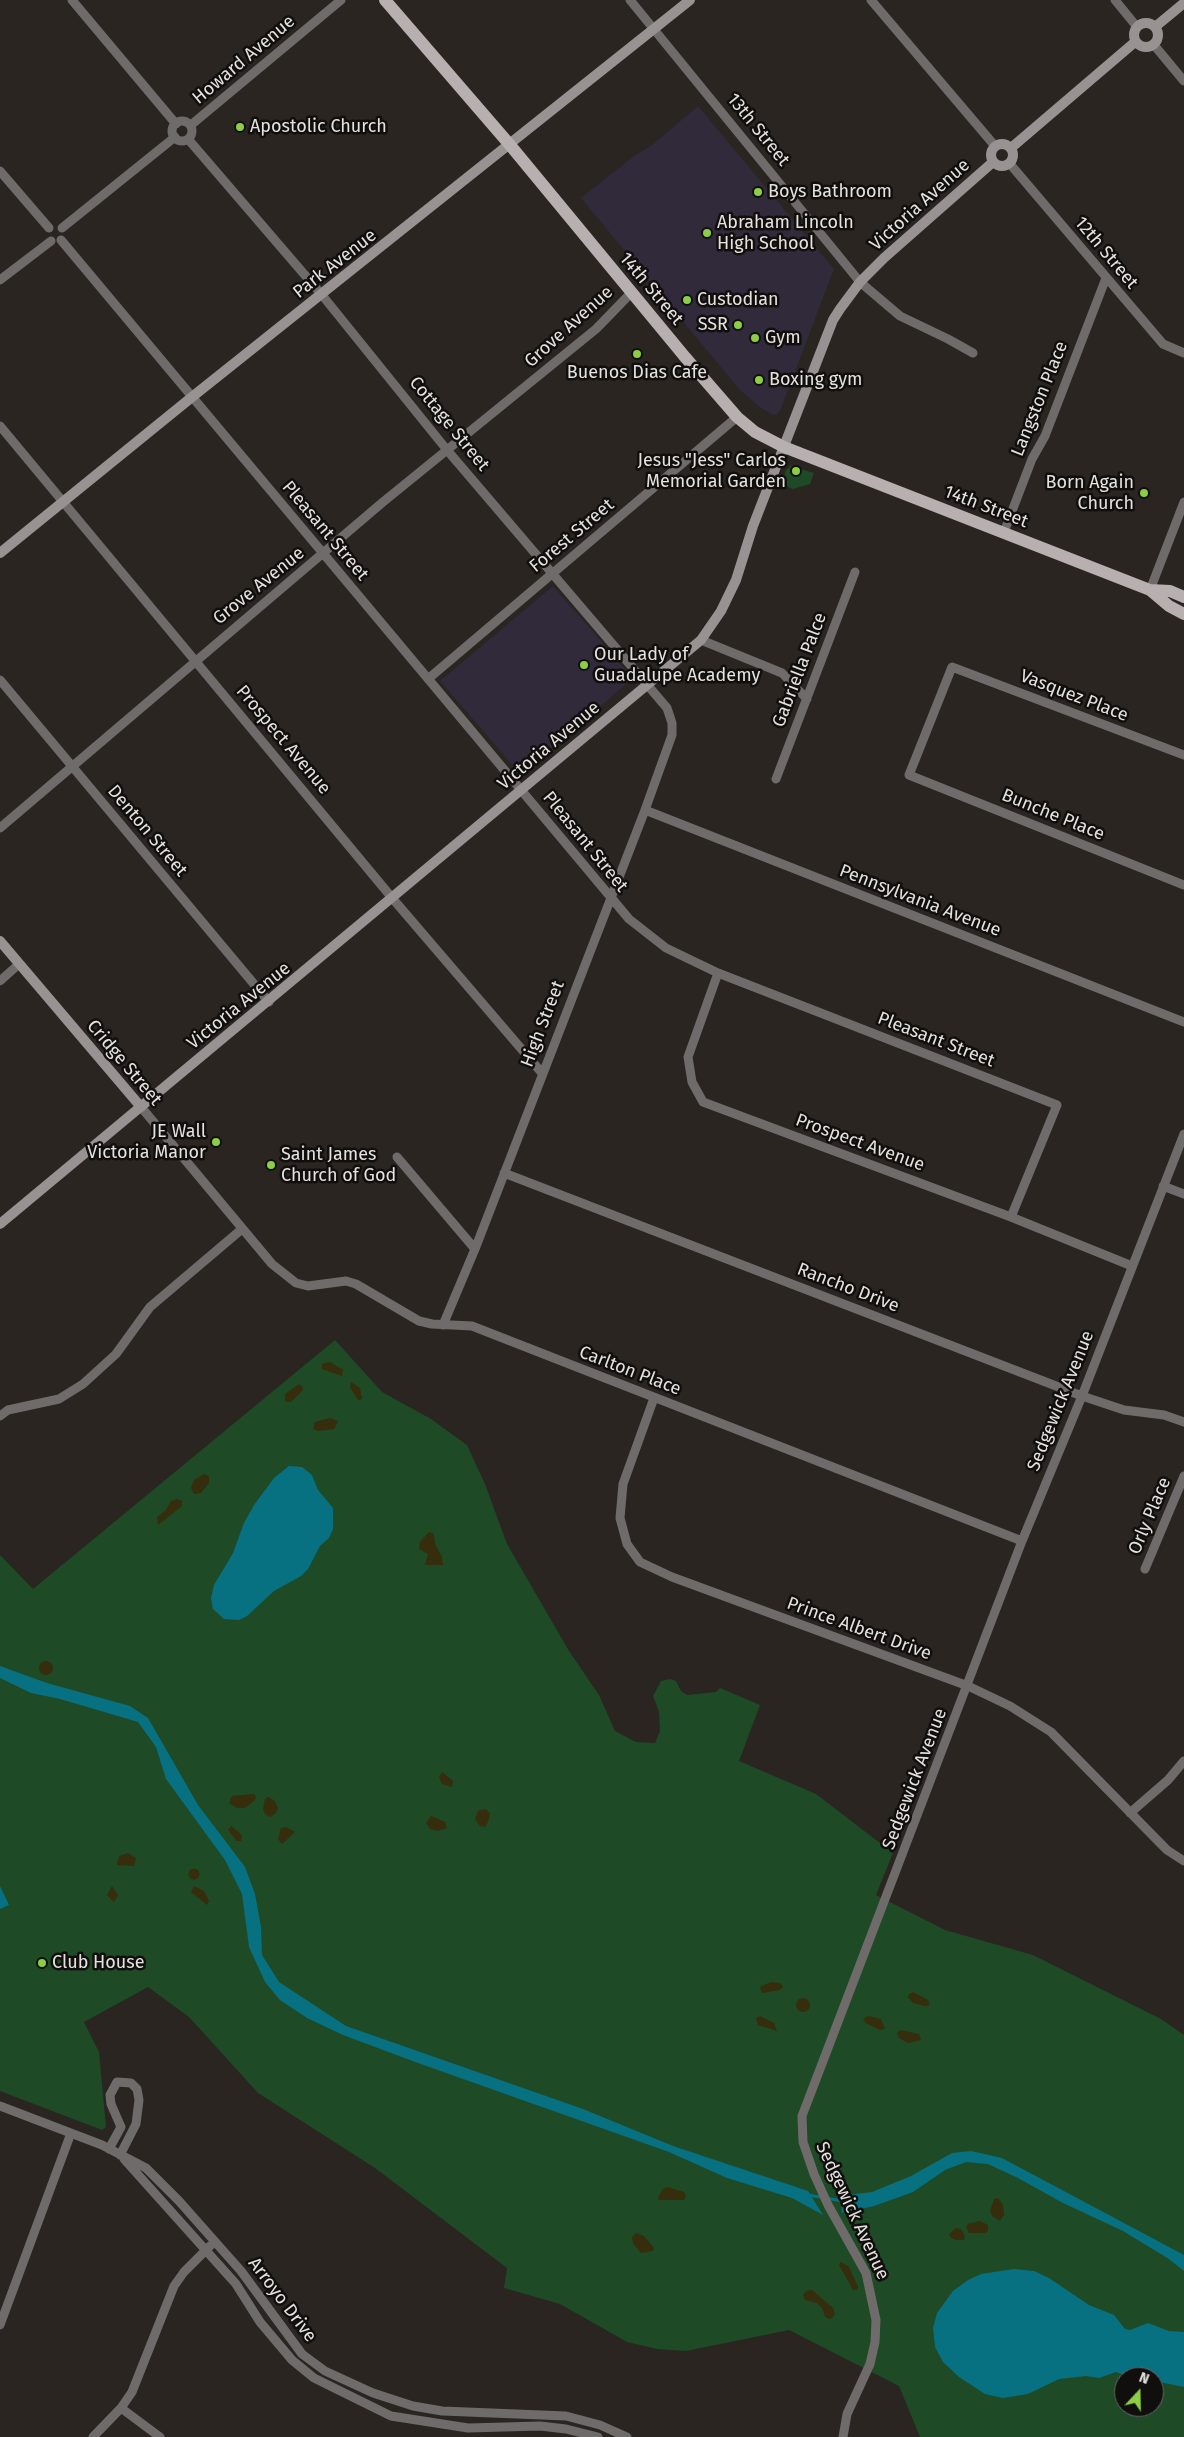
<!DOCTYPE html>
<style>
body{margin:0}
#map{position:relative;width:1184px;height:2437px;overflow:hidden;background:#2a2520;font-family:"Fira Sans",sans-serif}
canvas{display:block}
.north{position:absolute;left:1114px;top:2367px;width:50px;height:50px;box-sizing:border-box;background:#110f0d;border:1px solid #656361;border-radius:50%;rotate:21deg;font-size:14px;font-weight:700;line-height:20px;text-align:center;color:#e4e1de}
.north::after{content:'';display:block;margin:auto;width:18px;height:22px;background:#8cce45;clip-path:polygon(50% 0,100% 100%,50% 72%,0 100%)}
</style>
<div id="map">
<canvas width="1184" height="2437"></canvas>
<div class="north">N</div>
</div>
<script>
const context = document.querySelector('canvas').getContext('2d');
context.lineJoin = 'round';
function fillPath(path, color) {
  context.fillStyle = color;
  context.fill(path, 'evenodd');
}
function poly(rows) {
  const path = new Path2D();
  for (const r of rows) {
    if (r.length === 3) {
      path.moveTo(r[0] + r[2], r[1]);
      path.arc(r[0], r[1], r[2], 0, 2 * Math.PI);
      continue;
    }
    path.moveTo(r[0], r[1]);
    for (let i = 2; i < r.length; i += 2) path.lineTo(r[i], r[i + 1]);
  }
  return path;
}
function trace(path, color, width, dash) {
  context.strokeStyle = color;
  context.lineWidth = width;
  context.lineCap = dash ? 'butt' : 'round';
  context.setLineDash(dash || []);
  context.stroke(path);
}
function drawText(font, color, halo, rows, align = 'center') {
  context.font = font + ' "Fira Sans",sans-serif';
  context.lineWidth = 5;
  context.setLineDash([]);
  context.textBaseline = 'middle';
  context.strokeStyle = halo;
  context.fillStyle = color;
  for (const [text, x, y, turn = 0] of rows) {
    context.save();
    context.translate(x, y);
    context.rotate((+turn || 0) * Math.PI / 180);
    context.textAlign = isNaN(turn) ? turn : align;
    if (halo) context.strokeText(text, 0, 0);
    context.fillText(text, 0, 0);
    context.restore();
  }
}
const education = poly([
 [698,106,834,269,780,411,777,414,773,415,761,408,739,389,581,198,634,156,651,146],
 [553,586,633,678,521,775,440,681]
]);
const green = poly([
 [791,466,814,473,810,484,793,489,781,484,786,470],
 [335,1340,382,1392,431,1419,467,1445,485,1484,507,1544,569,1651,599,1695,615,1731,636,1742,655,1743,660,1731,659,1712,653,1696,661,1681,670,1679,676,1681,681,1691,687,1695,716,1692,720,1688,760,1705,739,1761,816,1794,893,1853,876,1895,945,1930,1033,1955,1161,2019,1184,2035,1184,2437,920,2437,899,2386,789,2330,686,2351,657,2349,627,2342,560,2304,504,2288,507,2268,375,2168,258,2093,189,2017,148,1987,84,2022,99,2052,106,2127,102,2130,0,2091,0,1555,33,1589],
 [1124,2377,1154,2377,1154,2407,1124,2407]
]);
const sand = poly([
 [330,1362,343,1370,342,1376,322,1369,322,1364],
 [351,1382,360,1388,362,1399,358,1400,350,1387],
 [299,1384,303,1387,302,1391,291,1402,285,1402,285,1394],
 [330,1418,338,1421,334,1429,318,1431,313,1429,315,1422],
 [204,1474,209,1476,209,1483,201,1493,194,1494,191,1488,194,1480],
 [177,1499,182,1501,182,1506,158,1525,157,1517,166,1510,171,1501],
 [429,1532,434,1534,435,1544,442,1557,443,1565,425,1565,428,1554,419,1549,420,1542],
 [46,1668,7],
 [442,1772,453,1781,452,1787,442,1784,439,1777],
 [254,1794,256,1797,255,1800,245,1808,237,1808,229,1803,232,1796],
 [268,1797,275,1801,278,1808,276,1813,270,1817,265,1814,263,1809,265,1799],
 [486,1809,490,1814,488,1822,485,1827,480,1826,475,1819,478,1811],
 [431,1816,445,1822,447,1828,438,1831,430,1829,426,1823],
 [231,1826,242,1835,241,1841,237,1841,228,1830],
 [286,1827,295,1832,282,1844,278,1839,281,1828],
 [128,1853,136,1858,134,1866,117,1865,119,1856],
 [194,1874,5.5],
 [112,1886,118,1895,114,1902,107,1895],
 [194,1886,204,1891,209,1901,207,1905,191,1892],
 [771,1982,780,1983,783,1987,780,1990,762,1993,760,1987],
 [913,1992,928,2000,930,2005,925,2006,913,2003,908,1997,909,1994],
 [803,2005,7],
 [760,2016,774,2023,777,2031,758,2025,756,2018],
 [868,2016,881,2019,885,2029,880,2030,866,2023,863,2019],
 [900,2030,919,2034,921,2040,908,2043,899,2038,897,2033],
 [667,2187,684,2192,686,2196,684,2200,659,2200,658,2198,662,2190],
 [998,2198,1003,2205,1004,2215,1000,2221,992,2216,990,2211,994,2199],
 [980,2221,988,2225,988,2231,985,2233,969,2233,966,2227,968,2224],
 [956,2228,961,2229,965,2236,964,2240,956,2240,951,2238,949,2234],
 [636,2233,644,2236,654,2248,653,2251,641,2253,633,2243,632,2237],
 [841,2262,849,2267,858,2287,857,2290,853,2290,850,2284,839,2265],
 [812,2290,833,2308,835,2314,833,2317,830,2319,825,2317,822,2308,817,2303,805,2300,803,2295,806,2291]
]);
const water = poly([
 [289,1466,302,1467,312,1475,318,1490,333,1508,333,1529,329,1538,320,1546,308,1569,301,1576,274,1591,247,1616,239,1620,224,1619,213,1609,211,1598,214,1585,233,1553,244,1523,254,1505,274,1478],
 [0,1666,47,1683,130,1706,148,1718,198,1805,245,1867,255,1894,261,1927,262,1955,279,1982,346,2026,583,2109,673,2146,808,2191,823,2215,792,2198,727,2178,669,2152,418,2063,343,2035,307,2018,280,2000,265,1982,249,1947,242,1894,225,1860,166,1779,156,1747,138,1722,60,1699,31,1693,0,1678],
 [0,1886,9,1905,0,1909],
 [971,2151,1002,2158,1184,2255,1184,2271,1169,2259,1123,2231,1063,2203,1018,2178,988,2164,966,2162,945,2170,913,2192,874,2206,842,2213,839,2190,848,2195,872,2192,911,2176,952,2153],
 [1014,2269,1034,2271,1049,2278,1089,2305,1114,2315,1125,2329,1130,2330,1148,2323,1169,2331,1184,2332,1184,2387,1154,2381,1154,2377,1129,2377,1116,2372,1099,2378,1086,2376,1059,2379,1028,2394,1003,2398,985,2394,959,2377,943,2362,935,2347,933,2328,937,2313,953,2291,968,2280,981,2274]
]);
const stream = poly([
 [808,2195,843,2201]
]);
const street = poly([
 [72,0,176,124],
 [630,0,860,282,900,316,948,339,973,353],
 [871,0,995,146],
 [1115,0,1137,27],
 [1154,45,1184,81],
 [182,131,10],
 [191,125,341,0],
 [188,139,322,295,447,450,667,708,672,723,672,735,645,810,475,1249,443,1325],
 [1010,164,1163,344,1184,353],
 [0,171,49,228],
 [62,228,175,137],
 [61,240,629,919,666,948,718,973,1057,1105,1011,1217],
 [0,280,51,241],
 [0,426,393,899,542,1073],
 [1004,532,1032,459,1045,436,1106,278],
 [1150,590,1184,502],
 [701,640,782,673,807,699],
 [428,679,737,417],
 [0,680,269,1002],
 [1184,755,952,667,909,775,1184,885],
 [776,779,855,572],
 [645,810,1184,1022],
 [0,828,383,502,596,329,631,293],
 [718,973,688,1057,692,1082,703,1102,1011,1217,1132,1266],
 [0,981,19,964],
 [141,1107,272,1264,296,1283,308,1286,346,1281,356,1284,419,1321,432,1324,472,1326,1022,1541],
 [397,1157,475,1249],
 [504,1173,1082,1396,1124,1410,1164,1415,1184,1422],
 [1163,1186,1184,1194],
 [654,1398,623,1484,620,1518,627,1544,640,1562,672,1577,968,1686,1010,1706,1051,1732,1167,1850,1184,1861],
 [0,1416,8,1410,59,1399,83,1384,116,1354,150,1307,242,1229],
 [1145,1569,1184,1476],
 [1130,1813,1168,1780,1184,1761],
 [0,2106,102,2145,146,2168,179,2201,241,2271,302,2354,325,2371,373,2393,413,2406,442,2411,566,2416,600,2425,627,2437],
 [109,2149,121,2127,111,2104,110,2095,117,2082,131,2083,137,2089,139,2100,136,2124,120,2155],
 [124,2159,236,2284,260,2322,292,2360,314,2378,391,2416,468,2428,540,2426,566,2429,598,2437],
 [0,2325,71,2133],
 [121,2408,160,2437],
 [93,2437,121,2408,132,2392,174,2286,184,2272,210,2246],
 [843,2437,847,2414,870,2364,875,2342,876,2320,866,2273,828,2205,814,2174,803,2142,802,2116,1022,1541,1082,1396,1184,1134]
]);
const secondary = poly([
 [1146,35,12],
 [1155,27,1184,3],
 [1002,155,11],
 [1011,148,1135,42],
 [0,553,192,397,690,0],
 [0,941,141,1107],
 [0,1224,701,640,721,611,736,580,753,526,833,320,840,309,860,282,884,258,993,162]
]);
const primary = poly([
 [385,0,510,145,685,357,737,417,755,432,784,447,1150,590,1170,591,1184,597],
 [1150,590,1169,606,1184,614]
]);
const markers = [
 [240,127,5,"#8cce45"],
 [758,192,5,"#8cce45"],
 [707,233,5,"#8cce45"],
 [687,300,5,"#8cce45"],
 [738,325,5,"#8cce45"],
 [755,338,5,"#8cce45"],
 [637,354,5,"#8cce45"],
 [759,380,5,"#8cce45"],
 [796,471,5,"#8cce45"],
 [1144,493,5,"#8cce45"],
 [584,665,5,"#8cce45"],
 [216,1142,5,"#8cce45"],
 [271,1165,5,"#8cce45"],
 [42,1963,5,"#8cce45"]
];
const streetNames = [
 ["Howard Avenue",244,60,-40],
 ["13th Street",758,130,51],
 ["Victoria Avenue",920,205,-42],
 ["12th Street",1106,253,50],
 ["Park Avenue",335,264,-38],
 ["14th Street",651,289,50],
 ["Grove Avenue",569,327,-42],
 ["Langston Place",1040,399,-68],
 ["Cottage Street",449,424,51],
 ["14th Street",986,507,21],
 ["Pleasant Street",325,531,50],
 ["Forest Street",572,536,-40],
 ["Grove Avenue",259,586,-39],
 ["Gabriella Palce",800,670,-69],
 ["Vasquez Place",1074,696,21],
 ["Prospect Avenue",283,740,50],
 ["Victoria Avenue",549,746,-40],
 ["Bunche Place",1053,815,22],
 ["Denton Street",147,831,50],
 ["Pleasant Street",585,842,51],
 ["Pennsylvania Avenue",920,901,21],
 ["Victoria Avenue",239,1006,-39],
 ["High Street",543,1024,-69],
 ["Pleasant Street",936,1040,21],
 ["Cridge Street",124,1063,50],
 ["Prospect Avenue",860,1143,20],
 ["Rancho Drive",848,1288,21],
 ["Carlton Place",630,1371,21],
 ["Sedgewick Avenue",1061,1401,-68],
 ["Orly Place",1150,1516,-67],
 ["Prince Albert Drive",859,1629,20],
 ["Sedgewick Avenue",915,1779,-69],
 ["Sedgewick Avenue",852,2211,65],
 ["Arroyo Drive",282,2300,53]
];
const poiNames = [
 ["Apostolic Church",250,127],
 ["Boys Bathroom",768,192],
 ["Abraham Lincoln",717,223],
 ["High School",717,244],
 ["Custodian",697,300],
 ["SSR",728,325,"right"],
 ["Gym",765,338],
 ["Buenos Dias Cafe",637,373,"center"],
 ["Boxing gym",769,380],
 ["Jesus \"Jess\" Carlos",786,461,"right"],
 ["Memorial Garden",786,482,"right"],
 ["Born Again",1134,483,"right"],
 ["Church",1134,504,"right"],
 ["Our Lady of",594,655],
 ["Guadalupe Academy",594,676],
 ["JE Wall",206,1132,"right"],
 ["Victoria Manor",206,1153,"right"],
 ["Saint James",281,1155],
 ["Church of God",281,1176],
 ["Club House",52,1963]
];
fillPath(education, '#302a3a');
fillPath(green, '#1e4a26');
fillPath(sand, '#352d0c');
fillPath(water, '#077182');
trace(stream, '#077182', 3);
trace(street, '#6f6b6b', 9);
trace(secondary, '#989292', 10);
trace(primary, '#b8b0b0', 12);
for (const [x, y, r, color] of markers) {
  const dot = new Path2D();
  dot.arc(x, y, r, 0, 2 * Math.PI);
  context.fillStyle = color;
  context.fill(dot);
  trace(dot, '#110f0d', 2);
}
drawText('18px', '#e4e1de', '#110f0d', streetNames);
drawText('18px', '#e4e1de', '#110f0d', poiNames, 'left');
</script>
